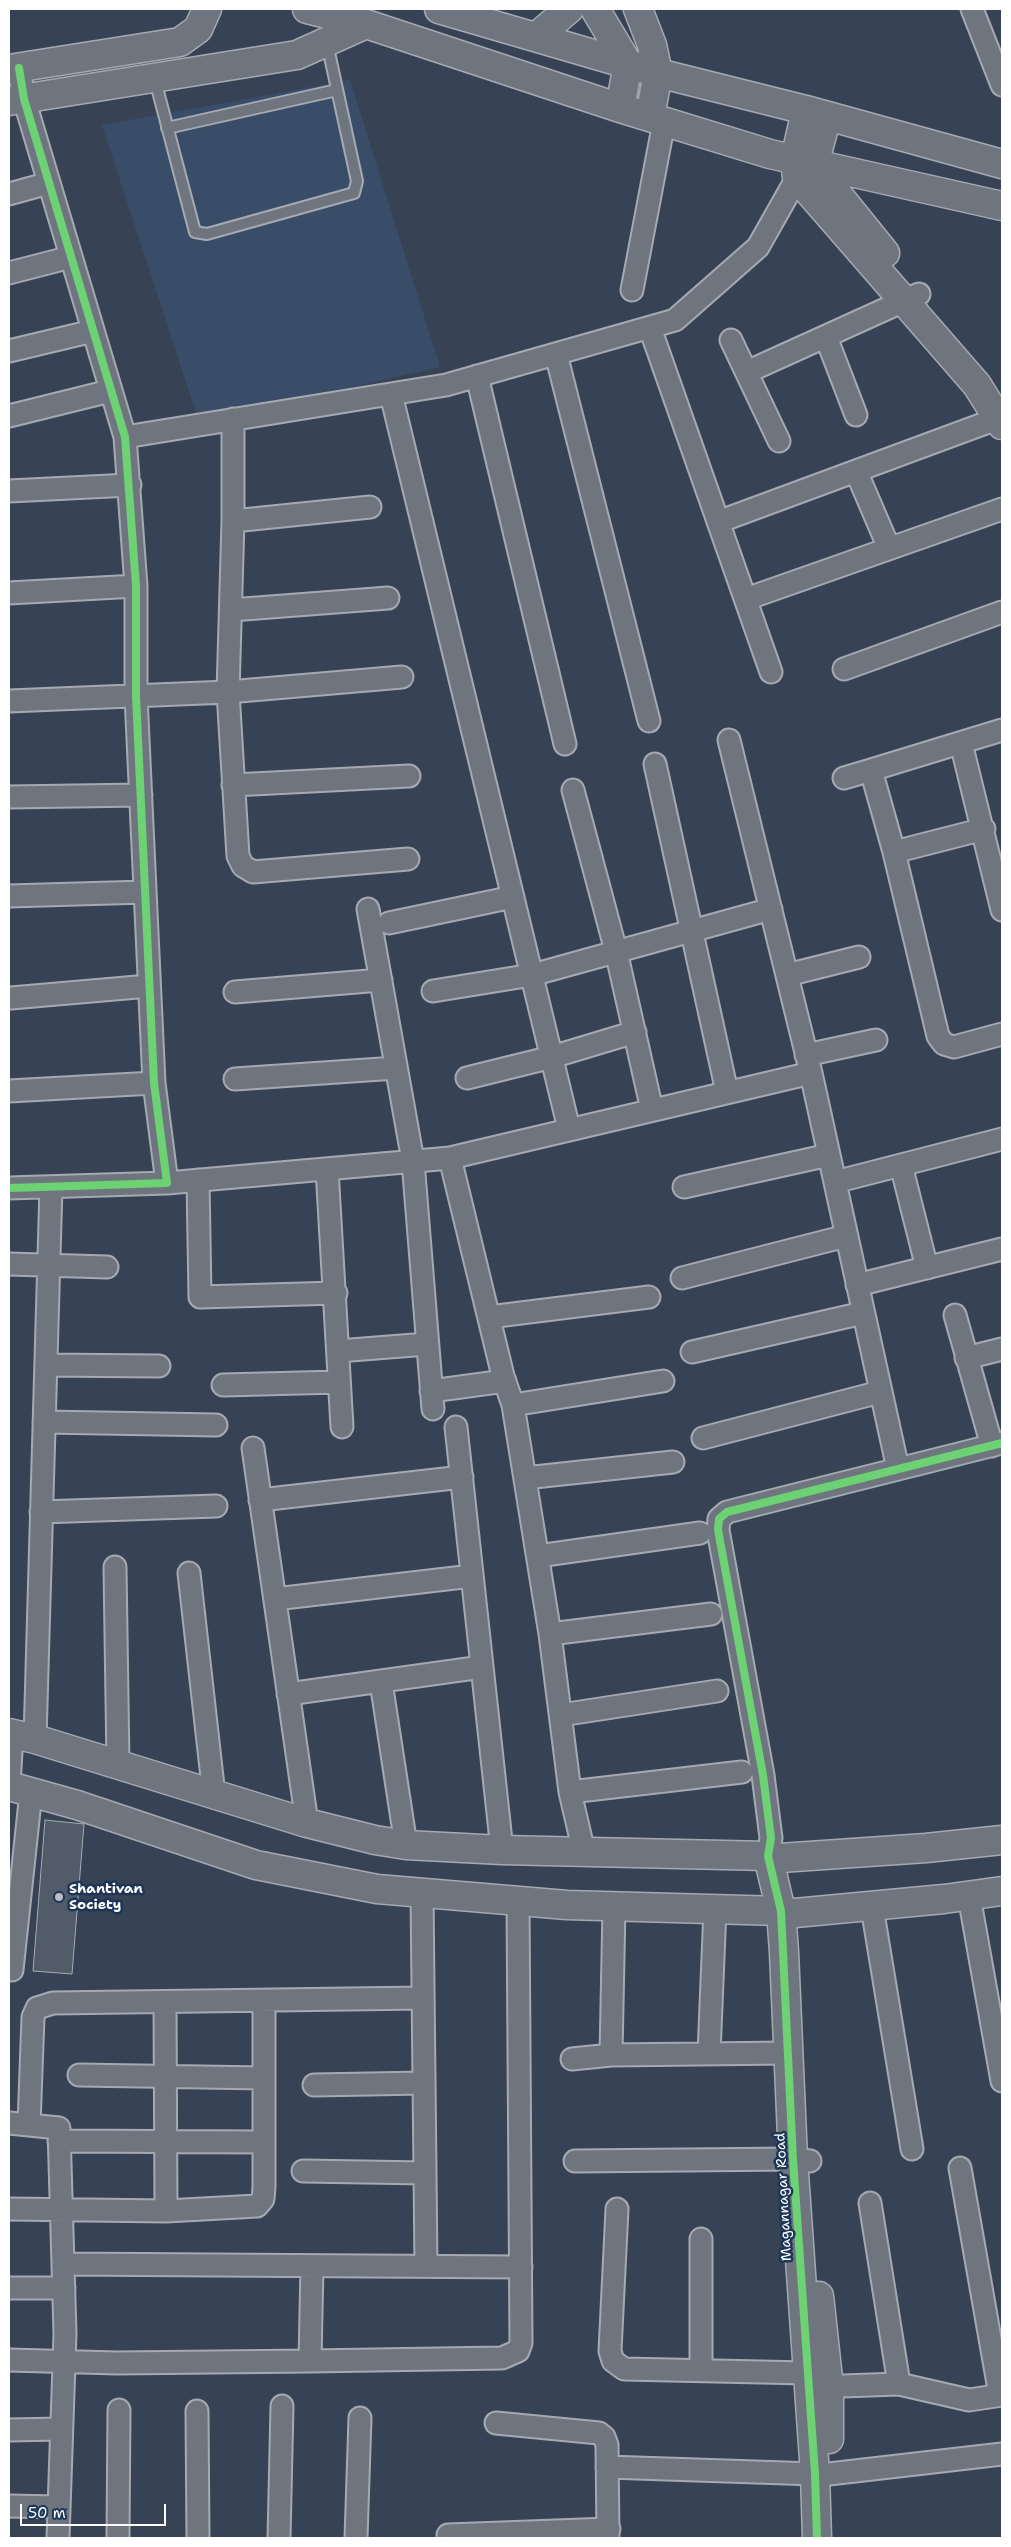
<!DOCTYPE html>
<style>
body{margin:0}
#map{position:relative;width:1011px;height:2547px;overflow:hidden;background:#374354;font-family:"Shantell Sans",sans-serif}
canvas{display:block}
.frame{position:absolute;inset:0;border:10px solid #fff;pointer-events:none}
.scale{position:absolute;left:20px;top:2504px;width:146px;height:22px;box-sizing:border-box;border:2px solid #fff;border-top:0;padding-left:6px;font-size:15px;line-height:18px;white-space:nowrap;color:#fff;-webkit-text-stroke:4px #1d3557;paint-order:stroke}
</style>
<div id="map">
<canvas width="1011" height="2547"></canvas>
<div class="frame"></div>
<div class="scale">50 m</div>
</div>
<script>
const context = document.querySelector('canvas').getContext('2d');
context.lineJoin = 'round';
function fillPath(path, color) {
  context.fillStyle = color;
  context.fill(path, 'evenodd');
}
function poly(rows) {
  const path = new Path2D();
  for (const r of rows) {
    path.moveTo(r[0], r[1]);
    for (let i = 2; i < r.length; i += 2) path.lineTo(r[i], r[i + 1]);
  }
  return path;
}
function trace(path, color, width, dash) {
  context.strokeStyle = color;
  context.lineWidth = width;
  context.lineCap = dash ? 'butt' : 'round';
  context.setLineDash(dash || []);
  context.stroke(path);
}
function drawText(font, color, halo, rows, align = 'center') {
  context.font = font + ' "Shantell Sans",sans-serif';
  context.lineWidth = 5;
  context.setLineDash([]);
  context.textBaseline = 'middle';
  context.strokeStyle = halo;
  context.fillStyle = color;
  for (const [text, x, y, turn = 0] of rows) {
    context.save();
    context.translate(x, y);
    context.rotate((+turn || 0) * Math.PI / 180);
    context.textAlign = isNaN(turn) ? turn : align;
    if (halo) context.strokeText(text, 0, 0);
    context.fillText(text, 0, 0);
    context.restore();
  }
}
const built = poly([
 [350,80,440,367,199,422,102,125]
]);
const building = poly([
 [45,1820,84,1824,72,1974,33,1971,45,1820]
]);
const lane = poly([
 [155,80,195,232,207,234,354,193,357,181,327,43],
 [167,128,337,90]
]);
const street = poly([
 [972,9,1002,85],
 [9,194,49,183],
 [9,273,71,257],
 [632,290,664,122],
 [650,328,771,672],
 [826,337,856,415],
 [731,340,779,441],
 [9,351,93,331],
 [556,354,649,721],
 [747,372,919,294],
 [477,376,565,744],
 [391,394,569,1129],
 [9,416,110,391],
 [233,419,233,521,228,692,238,856,243,866,253,872,408,859],
 [125,437,446,385,675,320,758,247,797,178],
 [856,471,889,548],
 [9,491,130,485],
 [233,521,370,507],
 [718,522,1002,417],
 [9,593,136,586],
 [746,599,1002,509],
 [231,610,388,598],
 [844,669,1002,612],
 [9,701,228,692,402,677],
 [1002,730,871,770,894,852,938,1036,944,1044,954,1047,1002,1034],
 [729,740,811,1073,898,1469],
 [961,743,1002,910],
 [655,764,727,1092],
 [844,778,871,770],
 [233,785,409,776],
 [573,790,616,951,652,1110],
 [9,797,141,795],
 [894,852,984,829],
 [9,896,145,892],
 [368,909,413,1161,433,1409],
 [389,923,513,897],
 [787,975,859,957],
 [433,991,532,975,771,909],
 [235,992,381,980],
 [11,998,149,986],
 [806,1055,876,1040],
 [467,1078,552,1057,635,1032],
 [235,1079,396,1068],
 [9,1091,154,1083],
 [450,1158,503,1376,513,1405,550,1634,570,1792,584,1852],
 [901,1165,927,1268],
 [327,1169,342,1427],
 [198,1180,200,1297,336,1293],
 [835,1182,1002,1139],
 [167,1183,450,1158,811,1073],
 [684,1187,829,1155],
 [9,1188,167,1183,154,1083,136,696,136,586,125,437,24,99,19,68],
 [9,1264,107,1267],
 [682,1278,846,1236],
 [857,1285,1002,1249],
 [955,1315,992,1446],
 [489,1317,649,1297],
 [338,1351,427,1344],
 [692,1352,863,1313],
 [966,1358,1002,1349],
 [46,1365,159,1366],
 [223,1385,339,1382],
 [431,1391,505,1381],
 [513,1405,663,1381],
 [44,1422,216,1425],
 [456,1427,502,1850],
 [703,1438,880,1392],
 [253,1448,307,1823],
 [525,1478,673,1462],
 [260,1500,462,1477],
 [41,1512,216,1506],
 [538,1556,700,1533],
 [115,1567,118,1765],
 [189,1573,214,1795],
 [275,1599,472,1576],
 [550,1634,711,1614],
 [381,1682,406,1845],
 [288,1694,482,1667],
 [561,1715,717,1691],
 [35,1739,51,1187],
 [9,1786,12,1734],
 [570,1792,742,1772],
 [768,1856,771,1838,763,1775,718,1530,719,1519,727,1512,1002,1443],
 [422,1893,426,2266],
 [969,1896,1002,2081],
 [872,1907,912,2149],
 [12,1970,31,1792],
 [165,2002,166,2211],
 [709,2054,715,1909],
 [611,2055,614,1907],
 [572,2059,611,2055,788,2053],
 [79,2075,264,2078],
 [314,2085,424,2083],
 [9,2123,59,2128,65,2334,58,2538],
 [29,2125,33,2017,37,2008,53,2003,423,1998],
 [59,2141,264,2142],
 [575,2161,793,2159,810,2161],
 [960,2168,1000,2395],
 [303,2171,425,2173],
 [870,2203,899,2384],
 [9,2209,166,2211,257,2206,263,2199,264,2187,264,2001],
 [617,2209,610,2351,613,2361,624,2369,807,2373],
 [701,2239,701,2369],
 [63,2264,521,2267],
 [9,2288,64,2288],
 [9,2360,117,2363,310,2361,502,2358,518,2351,521,2343,518,1901],
 [310,2361,312,2266],
 [814,2387,899,2384,969,2400,1002,2395],
 [197,2411,198,2538],
 [496,2423,599,2433,604,2437,607,2445,608,2538],
 [9,2430,61,2429],
 [607,2467,815,2474],
 [829,2474,1002,2454],
 [9,2506,59,2507],
 [448,2535,609,2529],
 [118,2538,119,2410],
 [279,2538,282,2406],
 [356,2538,360,2418]
]);
const secondary = poly([
 [307,9,366,24,620,108,770,154,1002,206],
 [439,9,658,73,806,110,1002,164],
 [595,9,628,64,620,108],
 [638,9,652,45,658,73,650,117],
 [536,37,569,9],
 [9,69,180,42,198,29,207,9],
 [9,101,297,55,366,24],
 [806,110,795,160,797,178,977,385,1002,425],
 [827,116,814,165,885,253],
 [768,1856,781,1911,784,1952,793,2159,815,2474,817,2538],
 [819,2296,829,2388,829,2439]
]);
const primary = poly([
 [9,1733,35,1739,307,1823,375,1840,406,1845,502,1850,768,1856,780,1858,926,1848,1002,1840],
 [9,1786,77,1805,256,1865,377,1889,567,1905,781,1911,795,1913,944,1899,1002,1891]
]);
const cycleway = poly([
 [9,1188,167,1183,154,1083,136,696,136,586,125,437,24,99,19,68],
 [817,2538,815,2474,793,2159,781,1911,768,1856,771,1838,763,1775,718,1530,719,1519,727,1512,1002,1443]
]);
const markers = [
 [59,1897,5,"#b9bdc3"]
];
const poiNames = [
 ["Shantivan",69,1889],
 ["Society",69,1905]
];
const streetNames = [
 ["Magannagar Road",784,2197,-93]
];
fillPath(built, '#394d69');
fillPath(building, '#525b68');
trace(building, '#a5aab2', 1);
trace(lane, '#a5aab2', 14);
trace(street, '#a5aab2', 25);
trace(secondary, '#a5aab2', 31);
trace(primary, '#a5aab2', 31);
trace(lane, '#6f757e', 10);
trace(street, '#6f757e', 21);
trace(secondary, '#6f757e', 28);
trace(primary, '#6f757e', 28);
trace(cycleway, '#6cd273', 8);
for (const [x, y, r, color] of markers) {
  const dot = new Path2D();
  dot.arc(x, y, r, 0, 2 * Math.PI);
  context.fillStyle = color;
  context.fill(dot);
  trace(dot, '#1d3557', 2);
}
drawText('bold 14px', '#fff', '#1d3557', poiNames, 'left');
drawText('14px', '#fff', '#1d3557', streetNames);
</script>
